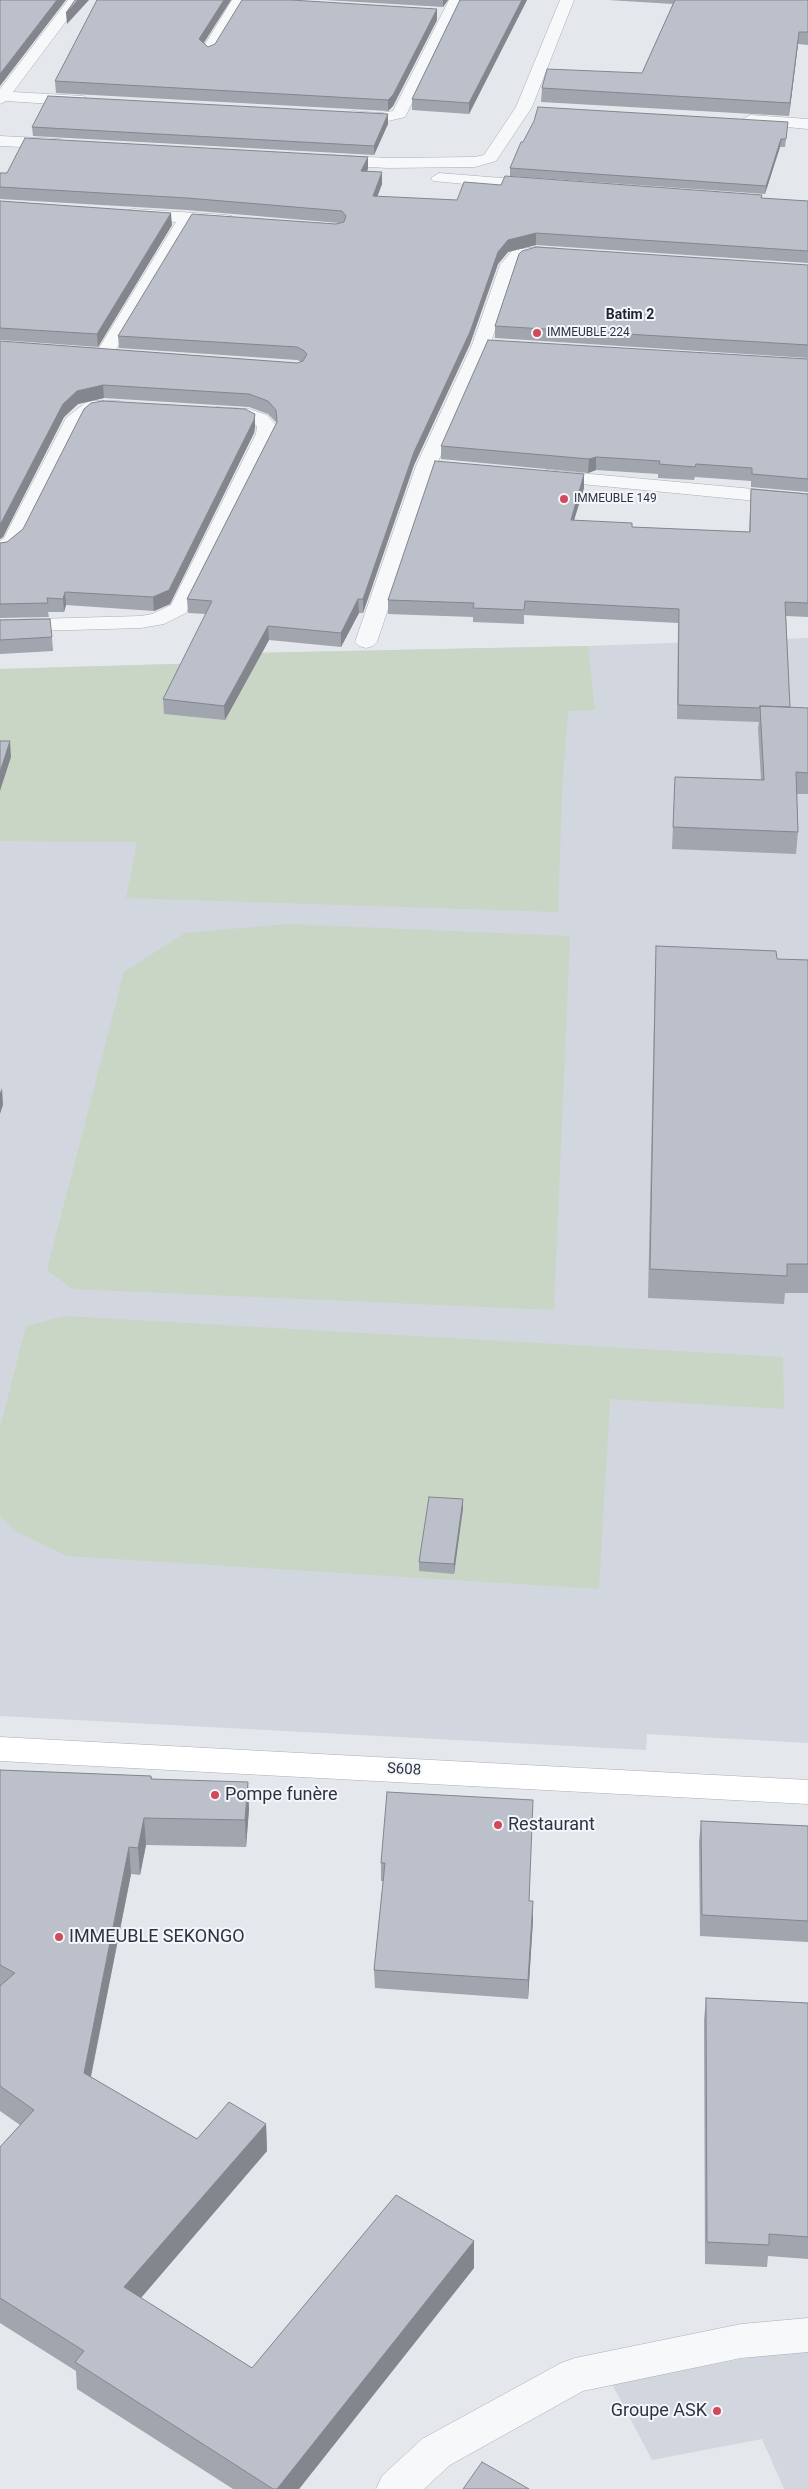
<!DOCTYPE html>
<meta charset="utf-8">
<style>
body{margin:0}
canvas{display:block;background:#e4e7ec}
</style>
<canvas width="808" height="2489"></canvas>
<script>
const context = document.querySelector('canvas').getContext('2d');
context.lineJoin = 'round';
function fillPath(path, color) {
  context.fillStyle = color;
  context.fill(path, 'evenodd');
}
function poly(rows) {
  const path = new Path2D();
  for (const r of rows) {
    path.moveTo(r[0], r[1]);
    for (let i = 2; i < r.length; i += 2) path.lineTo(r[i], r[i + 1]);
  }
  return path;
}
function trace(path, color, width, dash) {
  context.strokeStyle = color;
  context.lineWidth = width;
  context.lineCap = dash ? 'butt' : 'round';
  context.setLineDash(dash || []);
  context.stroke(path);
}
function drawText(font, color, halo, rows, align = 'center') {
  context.font = font + ' Roboto,sans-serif';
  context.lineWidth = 4;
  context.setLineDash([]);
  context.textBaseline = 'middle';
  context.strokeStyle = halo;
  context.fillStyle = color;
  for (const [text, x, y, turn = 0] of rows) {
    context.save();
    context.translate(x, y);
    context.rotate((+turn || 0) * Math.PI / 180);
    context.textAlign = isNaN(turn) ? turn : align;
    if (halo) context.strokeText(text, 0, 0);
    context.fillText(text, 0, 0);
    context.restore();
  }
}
const built = poly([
 [808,638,808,1743,647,1734,646,1750,0,1716,0,669,245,662,250,653,588,646],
 [808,2346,808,2489,784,2489,762,2439,652,2460,612,2384]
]);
const green = poly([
 [588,646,595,710,568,711,562,793,558,912,126,898,137,842,0,841,0,669,245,662,250,653],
 [288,924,570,936,554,1310,72,1289,47,1270,124,972,185,933],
 [65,1316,783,1357,784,1409,610,1399,599,1589,67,1556,17,1532,0,1516,0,1428,26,1326]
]);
const street = poly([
 [68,0,82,0,13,92,83,96,91,101,83,106,6,101,0,104,0,89,68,0],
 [232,0,246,0,214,54,204,54,201,51,232,0],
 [449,0,463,0,405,117,380,123,345,119,343,116,351,111,380,113,393,111,449,0],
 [560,0,574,0,532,107,496,161,475,167,388,168,331,165,323,160,331,155,388,158,475,157,484,155,516,107,560,0],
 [750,115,808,119,808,129,744,123,742,120,750,115],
 [0,136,61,139,69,144,61,149,0,146,0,136],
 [439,173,539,181,545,183,547,186,545,189,539,191,433,181,431,178,439,173],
 [134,209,226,215,232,216,234,220,232,224,226,225,192,223,114,353,111,357,105,358,99,357,96,353,176,222,128,218,126,214,128,210,134,209],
 [536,247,555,248,561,249,564,253,561,257,555,258,524,259,517,266,490,345,436,466,377,642,373,646,366,648,359,646,355,642,416,466,472,345,500,265,513,250,536,247],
 [92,401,119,401,126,403,128,407,126,411,119,413,96,413,83,421,22,542,7,554,0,556,0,541,4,538,66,418,85,403,92,401],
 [217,407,249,409,267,415,275,424,276,434,186,613,164,624,141,628,0,632,0,620,141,616,152,614,171,605,256,434,257,426,253,423,210,417,208,413,210,409,217,407],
 [547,470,808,494,808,506,540,480,537,476,540,472,547,470],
 [808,2318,808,2352,741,2358,583,2391,450,2465,424,2489,376,2489,382,2476,422,2439,561,2363,575,2358,741,2324,808,2318]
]);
const secondary = poly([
 [0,1737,808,1780,808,1804,0,1761,0,1737]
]);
const wall = poly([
 [97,0,231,0,204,43,208,47,437,9,437,20,393,106,388,111,56,93,55,81],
 [325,0,448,0,443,7],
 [460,0,527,0,469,114,412,110,412,99],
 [608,0,808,0,808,45,798,44,789,116,541,102,542,88,642,73,673,4],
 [388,114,388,124,374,155,33,136,32,127],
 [788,122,785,147,780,147,765,194,510,176,510,168],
 [368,169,367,171,382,184,377,197,457,200,501,185,762,195,761,198,808,201,808,263,536,245,508,252,498,264,470,344,414,465,363,613,359,613,341,647,269,640,225,720,164,714,163,699,206,614,188,613,187,599,277,423,268,414,249,407,104,398,78,404,64,417,3,537,0,539,0,341,297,363,302,362,297,360,119,348,118,336,336,224,339,223,187,210,0,199,0,173],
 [0,201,172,225,98,347,0,340],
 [808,265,808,358,495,338,495,326],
 [808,359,808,492,751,487,751,481,695,477,694,480,658,478,658,474,596,470,588,473,441,459,441,446],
 [255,427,254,433,170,604,154,611,66,605,64,612,48,612,49,617,0,618,0,543,7,542],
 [584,488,574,520,632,527,749,532,751,489,808,494,808,617,786,616,790,707,808,708,808,794,797,794,798,832,796,854,672,849,675,777,761,780,758,728,759,722,677,719,678,623,524,615,524,624,473,622,473,617,388,614,388,600],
 [0,620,52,637,53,651,0,654],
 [656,946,777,959,808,960,808,1293,785,1293,784,1304,648,1298,655,973],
 [463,1508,454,1574,419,1571,419,1562],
 [0,1770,151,1776,152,1779,249,1809,246,1847,146,1845,140,1875,131,1874,91,2077,197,2139,266,2124,267,2151,141,2298,252,2368,474,2241,474,2268,299,2489,233,2489,77,2389,76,2371,0,2323,0,2147,20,2125,0,2111],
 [387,1792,529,1901,533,1920,528,1999,375,1988,374,1970,383,1881,381,1881,381,1863],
 [701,1821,808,1826,808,1942,700,1936,699,1842],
 [706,1998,808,2003,808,2259,768,2256,767,2267,705,2264,704,2020]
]);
const shadedWall = poly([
 [57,0,66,0,0,86,0,74],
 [78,0,89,0,67,24,66,13],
 [224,0,231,0,199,50,199,39],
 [443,0,448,0,443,7],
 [522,0,527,0,469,114,469,103],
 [437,9,437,20,393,106,388,111,388,100],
 [799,32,798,44,789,116,790,103],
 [388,114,388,124,374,155,374,146],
 [781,139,780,147,765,194,766,186],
 [368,157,368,169,361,183,361,171],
 [382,172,382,184,373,208,373,196],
 [171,213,172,225,98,347,97,334],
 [536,233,536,245,508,252,498,264,470,344,414,465,363,613,363,599,414,452,498,252,508,240],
 [103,385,104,398,78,404,64,417,3,537,0,539,0,524,63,404,77,391],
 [255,414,255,427,254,433,170,604,154,611,153,597],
 [596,457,596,470,588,473,589,459],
 [584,474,584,488,570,533,571,520],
 [65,592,66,605,64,612,63,599],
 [358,599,359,613,341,647,341,633],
 [268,626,269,640,225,720,224,706],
 [10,741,11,757,0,791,0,772],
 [2,1088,3,1105,0,1114,0,1093],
 [463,1499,463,1508,454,1574,454,1564],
 [248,1782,249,1809,246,1847,245,1820],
 [144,1818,146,1845,140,1875,138,1848],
 [129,1847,131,1874,86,2100,84,2073],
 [533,1901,533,1920,528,1999,528,1980],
 [266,2124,267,2151,127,2314,124,2287],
 [474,2241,474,2268,299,2489,277,2489]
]);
const building = poly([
 [0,0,57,0,0,74,0,0],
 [75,0,78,0,66,13,75,0],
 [97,0,224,0,199,39,208,47,215,44,242,0,291,0,437,9,393,95,388,100,55,81,97,0],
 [460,0,522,0,469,103,412,99,460,0],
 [675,0,808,0,808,32,799,32,790,103,542,88,547,69,642,73,675,0],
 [48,96,388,114,374,146,32,127,48,96],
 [538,107,788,122,786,139,781,139,766,186,510,168,521,142,523,142,534,121,538,107],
 [25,138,368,157,361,171,382,172,373,196,457,200,464,182,501,185,505,176,762,195,761,198,808,201,808,251,536,233,508,240,498,252,470,332,414,452,363,599,358,599,341,633,268,626,224,706,163,699,212,601,187,599,277,422,276,410,268,401,249,394,103,385,77,391,63,404,1,523,0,524,0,341,297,363,303,361,307,354,303,350,297,347,118,336,192,214,336,224,344,222,346,216,342,211,187,198,0,187,0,173,7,173,25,138],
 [0,201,171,213,97,334,0,328,0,201],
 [536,247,808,265,808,345,495,326,519,254,522,251,536,247],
 [488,340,808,359,808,479,752,474,752,468,696,464,695,467,659,464,660,461,596,457,589,459,441,446,488,340],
 [103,401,245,409,255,414,254,420,169,590,153,597,65,592,63,599,47,598,48,603,0,604,0,543,7,542,23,529,84,409,91,403,103,401],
 [435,461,584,474,571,520,632,523,632,527,750,532,751,489,808,494,808,603,785,602,790,707,760,706,760,708,678,705,679,609,525,601,524,610,473,608,474,603,388,600,435,461],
 [50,619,52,637,0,640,0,620,50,619],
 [760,706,808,708,808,773,796,772,798,832,673,827,675,777,764,780,760,706],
 [0,741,10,741,0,772,0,741],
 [656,946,776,951,777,959,808,960,808,1264,787,1264,787,1276,650,1269,656,946],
 [429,1497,463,1499,454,1564,419,1562,429,1497],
 [0,1770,151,1776,151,1779,248,1782,245,1820,144,1818,138,1848,129,1847,84,2073,197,2139,229,2102,266,2124,124,2287,252,2368,396,2195,474,2241,277,2489,273,2489,75,2362,84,2351,0,2298,0,2147,34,2110,0,2086,0,1986,15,1973,0,1965,0,1770],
 [387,1792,533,1800,529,1901,533,1901,528,1980,374,1970,385,1863,381,1863,387,1792],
 [701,1821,808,1826,808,1921,702,1915,701,1821],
 [706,1998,808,2003,808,2237,769,2234,769,2245,707,2242,706,1998],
 [482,2462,529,2489,463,2489,482,2462]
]);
const markers = [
 [537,333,5,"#d1495b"],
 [564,499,5,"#d1495b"],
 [215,1795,5,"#d1495b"],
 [498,1825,5,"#d1495b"],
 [59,1937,5,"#d1495b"],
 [717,2411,5,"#d1495b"]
];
const farPoinames = [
 ["IMMEUBLE 224",547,333],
 ["IMMEUBLE 149",574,499]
];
const farNeighbourhoodnames = [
 ["Batim 2",630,315]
];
const streetNames = [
 ["S608",404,1770,3]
];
const nearPoinames = [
 ["Pompe funère",225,1795],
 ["Restaurant",508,1825],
 ["IMMEUBLE SEKONGO",69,1937],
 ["Groupe ASK",707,2411,"right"]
];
fillPath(built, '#d2d6de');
fillPath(green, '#c9d6c5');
trace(street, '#a9aeb7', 1);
trace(secondary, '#a9aeb7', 1);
fillPath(street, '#f7f8fa');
fillPath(secondary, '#fff');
fillPath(wall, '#a1a5ae');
fillPath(shadedWall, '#83868d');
fillPath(building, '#bbc0ca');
trace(building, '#83868d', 1);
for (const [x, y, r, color] of markers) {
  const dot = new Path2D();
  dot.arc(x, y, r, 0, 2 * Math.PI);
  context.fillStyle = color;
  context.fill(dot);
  trace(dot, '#f4f6f9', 2);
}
drawText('12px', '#2b3445', '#f4f6f9', farPoinames, 'left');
drawText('bold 14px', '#1d2536', '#f4f6f9', farNeighbourhoodnames);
drawText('15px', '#2b3445', '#f4f6f9', streetNames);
drawText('18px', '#2b3445', '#f4f6f9', nearPoinames, 'left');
</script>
